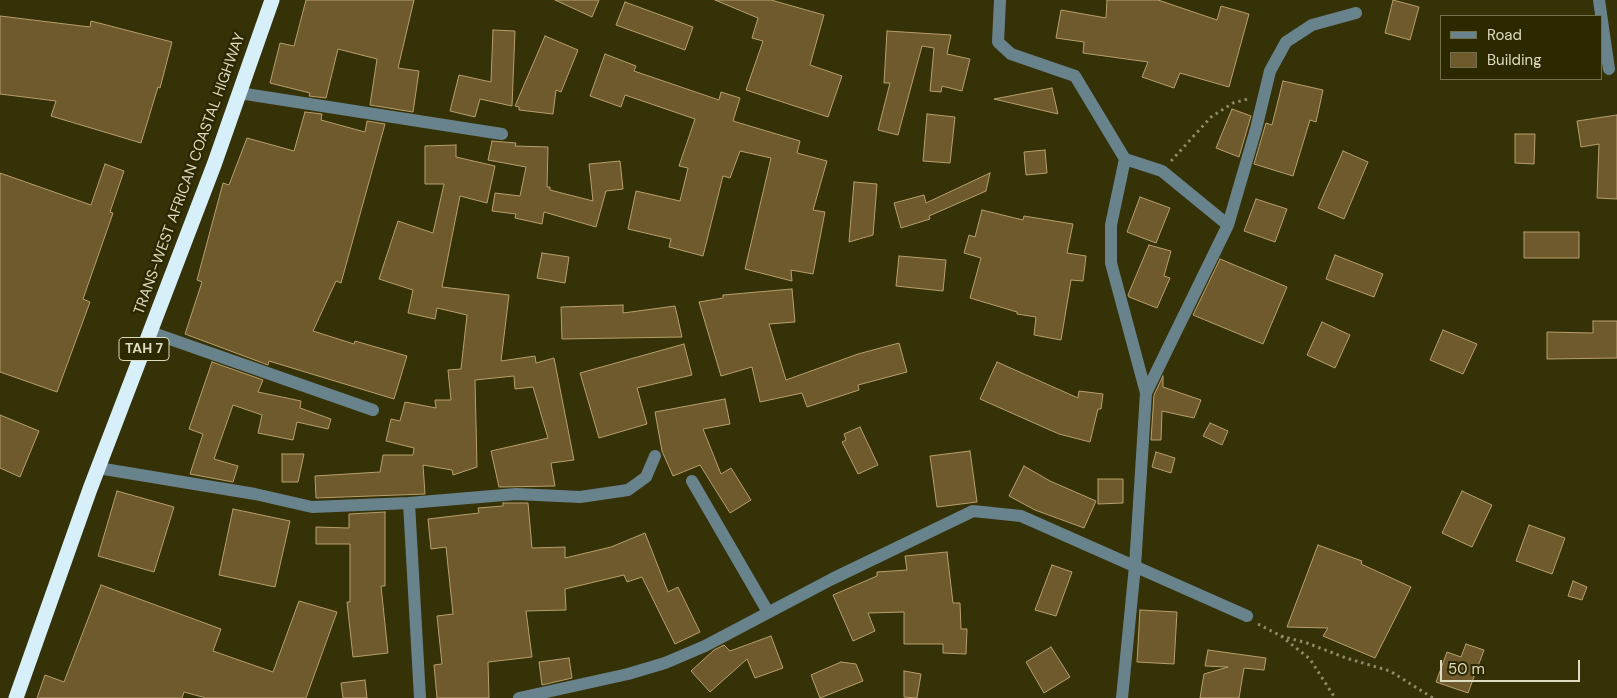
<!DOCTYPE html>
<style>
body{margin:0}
#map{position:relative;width:1617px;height:698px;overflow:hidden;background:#363208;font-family:"DM Sans",sans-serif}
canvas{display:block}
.legend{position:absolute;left:1440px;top:15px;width:162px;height:65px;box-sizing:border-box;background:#2c2800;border:1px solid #73704d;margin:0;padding:6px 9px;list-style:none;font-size:15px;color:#dedcc1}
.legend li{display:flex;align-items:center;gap:10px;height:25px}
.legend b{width:25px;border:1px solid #73704d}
.scale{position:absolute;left:1440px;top:660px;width:140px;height:22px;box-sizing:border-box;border:2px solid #dedcc1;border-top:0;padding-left:6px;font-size:15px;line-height:18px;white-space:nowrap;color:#dedcc1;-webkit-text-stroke:4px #2c2800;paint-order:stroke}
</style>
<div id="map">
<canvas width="1617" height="698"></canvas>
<ul class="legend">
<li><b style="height:6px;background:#69838d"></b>Road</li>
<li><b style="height:14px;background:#6f5a2e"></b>Building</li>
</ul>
<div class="scale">50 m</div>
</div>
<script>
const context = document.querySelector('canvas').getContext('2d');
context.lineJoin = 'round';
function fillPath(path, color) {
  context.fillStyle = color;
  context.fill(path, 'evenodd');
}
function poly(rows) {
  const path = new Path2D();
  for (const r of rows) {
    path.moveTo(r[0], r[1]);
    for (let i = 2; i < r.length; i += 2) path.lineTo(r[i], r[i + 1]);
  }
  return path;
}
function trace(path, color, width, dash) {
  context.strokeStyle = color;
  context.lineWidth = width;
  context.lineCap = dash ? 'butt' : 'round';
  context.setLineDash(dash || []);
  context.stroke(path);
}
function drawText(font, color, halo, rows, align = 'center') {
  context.font = font + ' "DM Sans",sans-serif';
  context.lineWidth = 5;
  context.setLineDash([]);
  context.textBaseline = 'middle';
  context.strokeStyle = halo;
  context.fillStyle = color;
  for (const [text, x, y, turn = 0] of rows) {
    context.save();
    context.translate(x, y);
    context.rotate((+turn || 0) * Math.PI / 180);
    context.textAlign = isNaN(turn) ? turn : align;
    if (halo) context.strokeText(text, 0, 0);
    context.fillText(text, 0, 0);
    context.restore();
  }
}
const building = poly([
 [306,0,414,0,398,68,419,71,413,112,370,105,377,59,338,49,326,98,309,96,310,93,270,83,280,43,294,46,306,0],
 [555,0,599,0,592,17,555,0],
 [715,0,771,0,824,15,810,65,842,76,828,117,746,90,763,41,752,38,758,18,715,0],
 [1107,0,1158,0,1217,20,1221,6,1249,14,1229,87,1180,73,1174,88,1142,77,1148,62,1083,53,1084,42,1056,38,1061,10,1106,18,1107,0],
 [1393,0,1419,7,1410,40,1385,33,1393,0],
 [625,2,693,27,685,50,616,25,625,2],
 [0,16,90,27,91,21,172,42,160,88,158,87,141,143,51,116,56,101,0,94,0,16],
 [493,30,515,31,512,106,480,99,475,117,450,111,459,75,491,82,493,30],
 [887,31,951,35,947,54,970,59,962,91,942,86,941,92,930,91,934,48,922,46,898,135,878,130,890,83,884,83,887,31],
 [545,36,578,50,561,92,556,90,553,114,519,110,519,107,515,106,545,36],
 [605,54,636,66,634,71,719,100,721,92,740,98,733,121,800,141,797,153,827,161,813,210,825,212,813,274,791,270,792,281,745,269,771,158,740,151,730,178,723,176,703,256,669,247,671,239,628,229,636,191,680,201,688,168,679,166,695,119,625,95,621,107,590,96,605,54],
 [1283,81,1323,90,1316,122,1310,120,1293,176,1254,164,1266,123,1272,125,1283,81],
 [1052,88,1058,114,994,99,1052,88],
 [1232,109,1251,116,1239,157,1216,148,1232,109],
 [305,112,322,114,321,120,365,132,367,121,385,124,341,283,336,281,313,331,354,344,355,341,407,356,394,399,269,361,268,365,185,334,202,282,197,280,223,183,229,185,247,138,294,151,305,112],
 [927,114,955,117,950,163,923,161,927,114],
 [1617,115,1617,199,1597,198,1599,144,1581,147,1577,121,1617,115],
 [1515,134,1535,134,1534,164,1515,163,1515,134],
 [492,141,516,143,515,146,548,147,547,187,550,187,550,190,593,201,589,164,620,161,623,189,606,191,596,227,544,212,542,224,515,218,516,214,492,211,495,193,520,196,526,167,488,160,492,141],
 [456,145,456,157,495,166,487,203,460,196,442,287,509,295,501,361,535,356,536,363,554,358,574,460,551,463,555,486,499,487,491,451,548,438,533,387,515,389,514,376,475,380,477,467,453,475,452,470,423,465,425,494,316,498,315,476,380,472,383,455,413,455,414,448,386,441,391,419,400,421,405,402,436,408,435,400,451,400,448,370,461,369,467,315,437,308,435,319,408,313,413,290,379,279,398,221,433,233,444,184,425,184,425,146,456,145],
 [1045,150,1047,173,1026,175,1024,152,1045,150],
 [1343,151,1368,162,1344,219,1318,208,1343,151],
 [105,164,124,171,110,212,113,213,83,299,90,302,57,392,0,372,0,173,91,205,105,164],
 [990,173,986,191,929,216,930,219,901,228,894,203,924,195,926,203,990,173],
 [854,182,877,184,873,235,849,242,854,182],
 [1140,197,1170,208,1156,243,1127,232,1140,197],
 [1256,199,1287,209,1275,242,1244,231,1256,199],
 [982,210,1023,220,1024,216,1073,224,1067,253,1086,256,1083,281,1071,280,1061,340,1034,335,1036,317,1017,314,1017,312,970,298,981,258,964,253,969,235,975,237,982,210],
 [1524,232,1579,232,1579,258,1524,258,1524,232],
 [1149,245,1171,251,1164,276,1170,278,1157,308,1129,297,1128,295,1149,245],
 [542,253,569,257,565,283,537,278,542,253],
 [1335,255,1383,274,1374,297,1326,279,1335,255],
 [899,256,946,260,943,291,896,286,899,256],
 [1220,259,1287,287,1263,344,1193,315,1220,259],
 [792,289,795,322,769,324,786,380,858,354,899,343,907,372,858,385,859,390,807,407,802,393,760,402,752,367,721,376,699,302,723,298,723,295,792,289],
 [623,305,623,313,675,306,682,337,562,339,561,307,623,305],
 [1593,321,1617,321,1617,358,1547,359,1547,332,1593,333,1593,321],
 [1322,322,1350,335,1335,368,1307,355,1322,322],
 [1443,330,1477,344,1463,374,1430,360,1443,330],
 [684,344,692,375,637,388,647,424,599,438,580,373,684,344],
 [212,362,263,380,258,392,301,401,300,408,331,419,328,429,297,422,293,440,258,433,262,415,233,405,214,459,238,466,233,482,190,474,203,434,189,429,212,362],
 [997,362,1078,398,1079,391,1103,394,1101,409,1098,409,1090,442,1059,434,980,399,997,362],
 [1163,376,1163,387,1201,400,1194,418,1162,411,1161,440,1151,440,1154,395,1163,376],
 [725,399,730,424,703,429,721,474,731,468,751,500,730,513,700,465,673,476,662,451,655,412,725,399],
 [0,415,39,431,20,477,0,468,0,415],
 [1210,423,1228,431,1222,445,1203,436,1210,423],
 [860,427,878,465,858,474,842,442,846,440,844,434,860,427],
 [970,451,977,502,937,507,930,456,970,451],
 [1156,452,1175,458,1171,473,1152,467,1156,452],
 [282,454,304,454,298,482,282,482,282,454],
 [1024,466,1050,481,1096,501,1084,528,1035,510,1009,496,1024,466],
 [1098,479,1123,479,1123,503,1098,504,1098,479],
 [117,491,174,507,154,572,98,556,117,491],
 [1462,491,1492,505,1472,547,1442,533,1462,491],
 [503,503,528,503,532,548,565,547,565,558,611,547,645,533,668,592,678,587,700,632,675,644,642,577,627,582,624,575,565,589,566,610,526,611,532,657,488,662,489,698,437,698,434,665,442,664,437,616,453,614,446,547,431,549,428,519,479,513,478,508,503,506,503,503],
 [233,509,290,521,275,587,219,575,233,509],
 [385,512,385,586,381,586,388,653,353,657,347,602,350,602,350,544,316,544,316,527,349,528,349,514,385,512],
 [1529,525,1565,538,1552,574,1516,561,1529,525],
 [1318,545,1362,561,1361,564,1411,587,1375,658,1323,636,1328,628,1287,627,1318,545],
 [947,552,953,603,960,603,961,629,967,629,966,654,943,653,943,644,904,644,904,612,868,613,875,631,853,641,833,595,877,576,877,572,907,570,905,556,947,552],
 [1052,565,1072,572,1056,616,1035,610,1052,565],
 [1573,581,1587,587,1582,600,1568,596,1573,581],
 [101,585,221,629,213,651,273,672,299,601,337,612,306,698,206,698,184,692,182,698,37,698,45,675,64,682,101,585],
 [1140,610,1177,612,1174,664,1137,662,1140,610],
 [771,636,783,668,755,678,747,659,710,692,691,671,714,650,724,645,730,651,771,636],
 [1466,644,1484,650,1468,693,1436,682,1447,652,1461,657,1466,644],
 [1051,647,1070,677,1044,693,1026,662,1051,647],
 [1208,650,1266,658,1264,670,1244,668,1239,698,1200,698,1204,674,1228,667,1205,666,1208,650],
 [569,658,572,678,542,685,539,662,569,658],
 [841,662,856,664,863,681,820,698,811,675,841,662],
 [904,671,921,674,917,698,904,697,904,671],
 [365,680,367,698,343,698,341,683,365,680]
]);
const path = poly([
 [1171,161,1211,117,1233,103,1248,99],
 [1258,624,1281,636,1310,659,1335,698],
 [1281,636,1307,643,1346,658,1390,671,1433,698]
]);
const minor = poly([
 [1000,0,998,42,1011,54,1075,76,1125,159,1162,171,1228,225],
 [1599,0,1609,69],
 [239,93,502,134],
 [1125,159,1111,225,1111,263,1146,393],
 [150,332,373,410],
 [98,468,255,494,312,507,409,503,516,494,580,497,628,490,646,477,655,456],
 [692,481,768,612],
 [409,503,420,698],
 [519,698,628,674,665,663,705,646,832,579,973,511,1021,516,1247,616],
 [1122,698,1135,566,1146,393,1228,225,1256,129,1270,71,1286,42,1312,25,1356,13]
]);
const highway = poly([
 [16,698,90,489,214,165,272,0]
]);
const shields = [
 [144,349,50]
];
const shieldNames = [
 ["TAH 7",144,349]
];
const streetNames = [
 ["TRANS-WEST AFRICAN COASTAL HIGHWAY",190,174,-70]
];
fillPath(building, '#6f5a2e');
trace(building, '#b89f6c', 1);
trace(path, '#8d8a67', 3, [2.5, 4]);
trace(minor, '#69838d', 12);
trace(highway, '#d6eff9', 15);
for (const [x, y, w] of shields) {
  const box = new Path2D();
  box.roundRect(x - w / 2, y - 11.5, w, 23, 4);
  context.fillStyle = '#2c2800';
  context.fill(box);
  trace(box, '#dedcc1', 1);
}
drawText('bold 14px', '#dedcc1', null, shieldNames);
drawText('15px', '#dedcc1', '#2c2800', streetNames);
</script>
